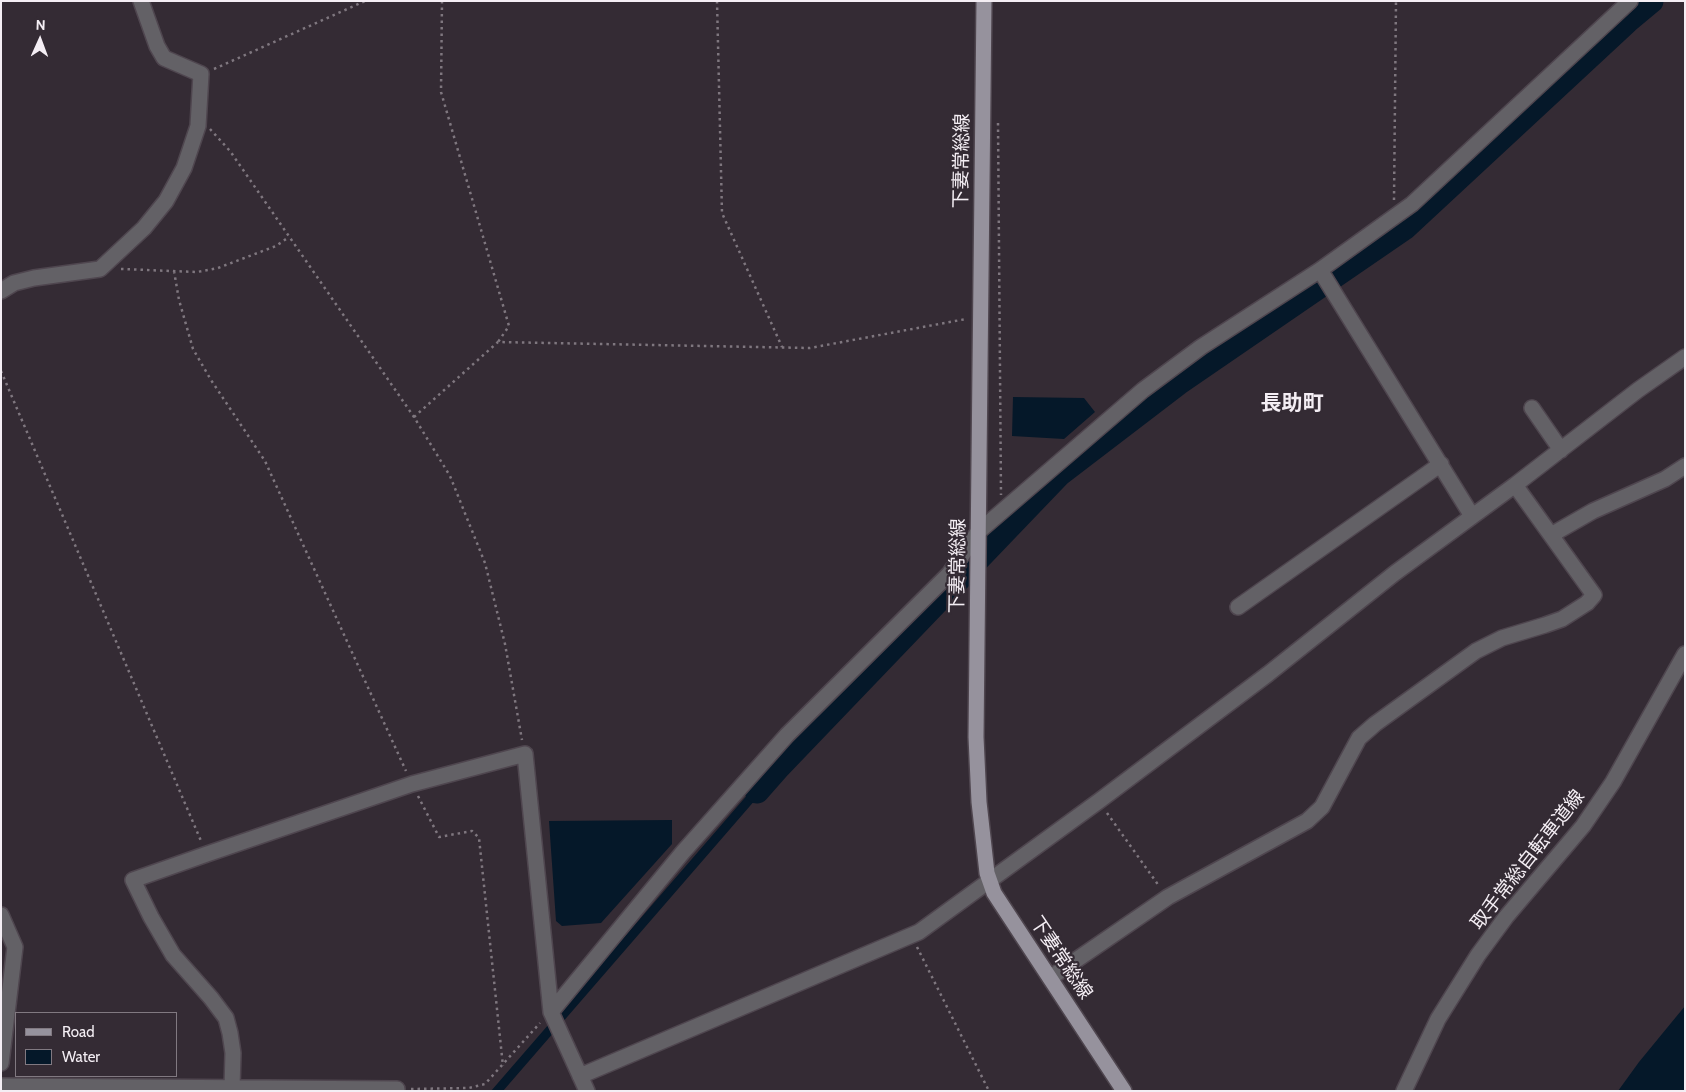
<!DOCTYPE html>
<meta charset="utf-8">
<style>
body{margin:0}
#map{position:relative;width:1686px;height:1092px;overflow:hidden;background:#342b34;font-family:Cabin,sans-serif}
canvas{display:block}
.frame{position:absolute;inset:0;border:2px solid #f4eef4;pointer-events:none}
.legend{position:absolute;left:15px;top:1012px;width:162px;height:65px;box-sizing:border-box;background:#342b34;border:1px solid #817981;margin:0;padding:6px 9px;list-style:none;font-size:15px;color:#f4eef4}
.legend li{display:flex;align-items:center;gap:10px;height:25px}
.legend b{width:25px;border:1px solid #817981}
.north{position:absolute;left:15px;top:15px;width:50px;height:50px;-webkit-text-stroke:4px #342b34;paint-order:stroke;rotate:2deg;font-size:14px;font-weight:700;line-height:20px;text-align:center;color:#f4eef4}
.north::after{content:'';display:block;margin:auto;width:18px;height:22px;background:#f4eef4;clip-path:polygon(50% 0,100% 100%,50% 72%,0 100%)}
</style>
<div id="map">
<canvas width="1686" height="1092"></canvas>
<div class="frame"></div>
<ul class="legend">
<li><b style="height:6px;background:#96929d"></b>Road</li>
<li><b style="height:14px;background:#051829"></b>Water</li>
</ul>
<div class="north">N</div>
</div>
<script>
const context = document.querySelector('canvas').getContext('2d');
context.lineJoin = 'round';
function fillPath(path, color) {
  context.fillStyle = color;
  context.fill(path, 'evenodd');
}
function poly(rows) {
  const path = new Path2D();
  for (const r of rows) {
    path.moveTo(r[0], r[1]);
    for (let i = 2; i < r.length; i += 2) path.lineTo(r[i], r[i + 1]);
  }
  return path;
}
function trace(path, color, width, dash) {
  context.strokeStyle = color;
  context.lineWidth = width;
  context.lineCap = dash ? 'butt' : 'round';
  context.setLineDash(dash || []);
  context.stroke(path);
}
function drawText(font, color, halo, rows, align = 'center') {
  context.font = font + ' Cabin,"Noto Sans JP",sans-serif';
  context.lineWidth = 4.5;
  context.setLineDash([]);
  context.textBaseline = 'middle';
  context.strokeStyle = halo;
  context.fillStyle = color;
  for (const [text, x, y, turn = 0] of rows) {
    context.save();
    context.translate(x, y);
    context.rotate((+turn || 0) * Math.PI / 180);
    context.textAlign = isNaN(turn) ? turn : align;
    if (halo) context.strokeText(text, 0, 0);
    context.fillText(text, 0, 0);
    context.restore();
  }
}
const water = poly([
 [1013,397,1084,398,1095,412,1064,439,1012,436],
 [775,763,782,769,503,1091,491,1091],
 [672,820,672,844,601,923,562,926,556,921,549,821],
 [1685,1006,1685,1091,1618,1091,1639,1062]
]);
const river = poly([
 [757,791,779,766,1059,474,1178,383,1404,228,1627,21,1651,1]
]);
const path = poly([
 [442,1,441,92,509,326,498,342],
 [717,1,722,213,782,347],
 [214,69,365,1],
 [998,123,1001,495],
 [210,129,230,151,414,417,450,476,485,563,505,644,522,740],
 [1394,200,1396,1],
 [121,269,197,272,218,268,276,246,289,237],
 [174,271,179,300,193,349,211,380,265,461,406,771],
 [1,371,201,841],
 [414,417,498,342,810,348,966,319],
 [418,796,439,837,472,831,479,838,503,1066],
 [1107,813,1159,886],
 [917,947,989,1091],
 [411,1089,469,1088,485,1084,540,1023]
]);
const minor = poly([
 [1320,270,1472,516],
 [1,291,14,283,34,278,100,269,144,228,166,201,184,168,198,126,201,74,164,58,157,46,141,1],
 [1532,408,1561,450],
 [1551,535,1593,511,1665,479,1685,466],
 [1238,607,1441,464],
 [1,915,15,947,1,1063],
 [1050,978,1168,897,1307,821,1322,807,1359,738,1375,724,1476,651,1502,638,1545,625,1562,619,1587,603,1594,595,1515,485],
 [551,1012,683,852,787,735,949,574,978,532,1143,390,1201,347,1320,270,1412,204,1630,1],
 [580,1076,919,932,1099,801,1268,674,1395,573,1515,485,1638,390,1685,357],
 [1,1086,397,1089],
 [232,1088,233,1053,230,1033,226,1018,211,998,173,955,151,917,133,880,207,854,412,784,525,754,551,1012,587,1091],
 [1404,1091,1438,1019,1478,955,1506,917,1583,826,1613,782,1685,654]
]);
const major = poly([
 [984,1,976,737,979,802,987,873,994,893,1124,1091]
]);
const streetNames = [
 ["下妻常総線",962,161,-89],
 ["下妻常総線",958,566,-89],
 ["取手常総自転車道線",1528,860,-52],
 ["下妻常総線",1061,958,56]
];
const quarterNames = [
 ["長助町",1292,404]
];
fillPath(water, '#051829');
trace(river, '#051829', 25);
trace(minor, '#4f464f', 18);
trace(major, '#4f464f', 18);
trace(path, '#7f777f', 2.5, [2.5, 4]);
trace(minor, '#636166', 15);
trace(major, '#96929d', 15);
drawText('19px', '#f4eef4', '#342b34', streetNames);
drawText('bold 21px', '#f4eef4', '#342b34', quarterNames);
</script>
